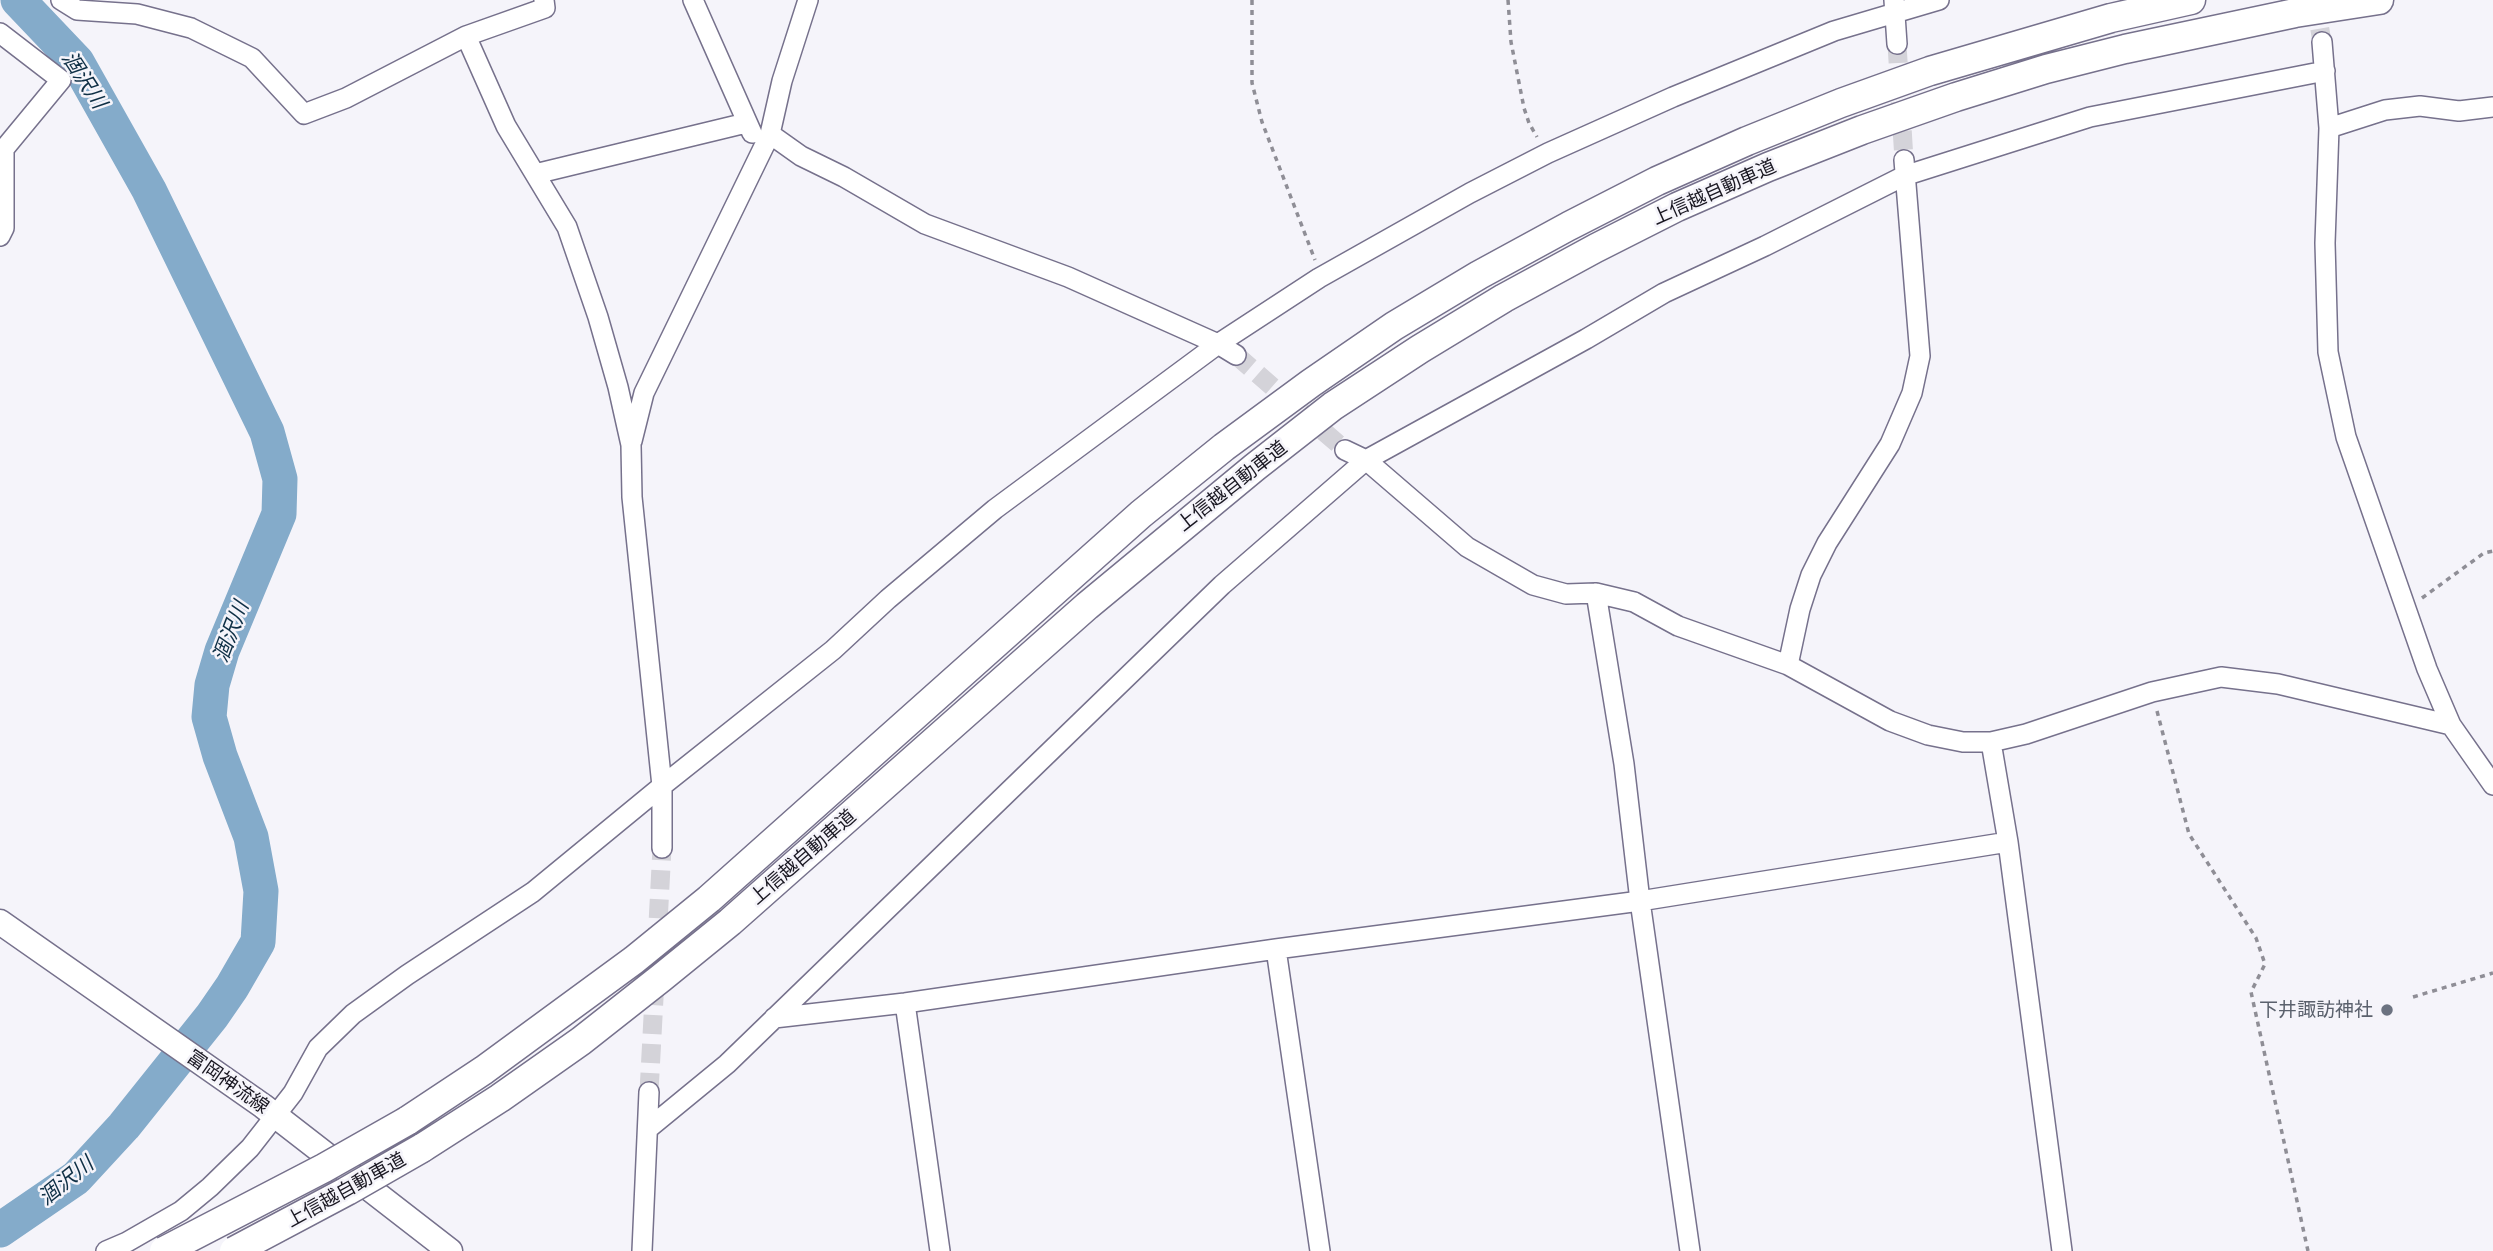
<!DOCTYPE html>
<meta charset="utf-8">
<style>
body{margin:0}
canvas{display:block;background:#f5f4fa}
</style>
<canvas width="2493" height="1251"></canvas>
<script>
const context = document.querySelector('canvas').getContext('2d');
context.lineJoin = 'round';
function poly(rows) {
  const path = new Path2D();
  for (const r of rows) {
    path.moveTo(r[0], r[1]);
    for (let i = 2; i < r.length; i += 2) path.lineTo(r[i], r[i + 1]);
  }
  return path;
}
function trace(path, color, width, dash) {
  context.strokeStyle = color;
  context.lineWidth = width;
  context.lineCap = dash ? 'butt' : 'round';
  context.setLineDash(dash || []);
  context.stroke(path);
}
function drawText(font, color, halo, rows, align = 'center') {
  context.font = font + ' Lato,"Noto Sans JP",sans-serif';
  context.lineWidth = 5;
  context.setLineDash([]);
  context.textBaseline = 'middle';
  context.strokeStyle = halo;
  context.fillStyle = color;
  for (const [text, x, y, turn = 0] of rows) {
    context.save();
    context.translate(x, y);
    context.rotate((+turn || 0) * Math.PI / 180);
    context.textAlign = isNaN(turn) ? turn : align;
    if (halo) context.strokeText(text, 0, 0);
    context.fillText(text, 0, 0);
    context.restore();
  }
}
const river = poly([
 [0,1230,76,1178,124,1126,212,1016,232,987,258,942,261,891,251,837,220,756,209,717,212,685,222,651,279,514,280,479,267,432,149,190,77,62,18,0]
]);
const minorTunnel = poly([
 [2315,0,2322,42],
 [1897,44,1904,160],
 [1236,355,1345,450],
 [649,1092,662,848]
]);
const path = poly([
 [1252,0,1252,83,1262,122,1315,260],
 [1508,0,1511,42,1524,108,1529,123,1537,137],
 [2422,598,2484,553,2493,551],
 [2157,711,2189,834,2256,938,2265,964,2251,992,2308,1251],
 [2413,997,2493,973]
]);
const minor = poly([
 [61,0,77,10,137,14,191,28,252,58,304,114,346,98,466,36,506,126,567,227,598,317,618,387,631,445,632,497,662,786,662,848],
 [693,0,752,133],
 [1894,0,1897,44],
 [0,33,61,80,4,149,4,228,0,236],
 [466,36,545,8,544,0],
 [2322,42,2329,128,2325,243,2328,352,2346,437,2427,669,2451,725,2493,785],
 [2329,128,2385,110,2420,106,2459,111,2493,107],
 [770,134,801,156,844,177,925,224,1068,277,1218,344,1236,355],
 [535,174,746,123],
 [632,441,644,393,770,134,782,81,808,0],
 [1345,450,1366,460,1467,547,1533,585,1566,594,1596,593,1634,602,1678,626,1788,665,1890,721,1928,735,1963,742,1991,742,2026,734,2152,692,2221,677,2278,684,2451,725],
 [1596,593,1624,764,1640,901,1690,1251],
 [1788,665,1800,609,1811,575,1827,543,1890,444,1912,393,1920,356,1904,160],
 [1991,742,2008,842,2062,1251],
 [1276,949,1320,1251],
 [905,1003,940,1251],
 [774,1018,905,1003,1276,949,1640,901,2008,842],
 [649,1128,727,1064,1222,585,1366,460,1586,339,1664,293,1765,246,1904,176,2090,117,2325,71],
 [106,1251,127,1242,181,1211,210,1187,250,1148,293,1093,318,1048,353,1014,407,975,533,892,662,786,833,650,888,599,995,509,1218,344,1319,278,1470,193,1548,153,1673,97,1834,31,1939,0],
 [642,1251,649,1092]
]);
const major = poly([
 [0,922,263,1106,450,1251]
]);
const highway = poly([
 [407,1121,484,1070,634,960,709,899,1141,514,1224,447,1311,383,1394,326,1479,275,1569,226,1657,181,1747,141,1841,103,1930,71,2111,18,2191,0],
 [422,1148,500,1098,581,1041,661,978,730,922,1087,606,1255,467,1333,406,1420,349,1504,298,1596,248,1677,207,1768,167,1862,130,1956,97,2046,69,2125,49,2295,13,2379,0]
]);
const highwayBridge = poly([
 [164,1251,324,1168,407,1121],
 [234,1251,347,1191,422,1148]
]);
const markers = [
 [2387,1010,7,"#6b7280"]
];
const streetNames = [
 ["上信越自動車道",1714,192,-24],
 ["上信越自動車道",1232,486,-38],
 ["上信越自動車道",803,857,-41],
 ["富岡神流線",228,1082,35],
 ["上信越自動車道",346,1190,-29]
];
const worshipNames = [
 ["下井諏訪神社",2373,1010]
];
const waterNames = [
 ["涸沢川",84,80,57],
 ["涸沢川",231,632,-69],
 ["涸沢川",66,1181,-39]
];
trace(river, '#84abca', 35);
trace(minorTunnel, '#d4d3d9', 19, [19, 10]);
trace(minor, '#76718c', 22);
trace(major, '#76718c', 27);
trace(highway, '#76718c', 31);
trace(path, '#8f8e96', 3.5, [5, 5]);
trace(minor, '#fff', 19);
trace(major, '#fff', 24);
trace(highway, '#fff', 28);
trace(highwayBridge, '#76718c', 31, []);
trace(highwayBridge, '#fff', 28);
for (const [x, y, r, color] of markers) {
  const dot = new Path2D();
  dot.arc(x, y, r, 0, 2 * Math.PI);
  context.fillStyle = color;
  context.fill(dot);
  trace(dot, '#f5f4fa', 2.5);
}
drawText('19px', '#191721', '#f5f4fa', streetNames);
drawText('19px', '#5b616d', '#f5f4fa', worshipNames, 'right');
drawText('italic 21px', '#0e2f45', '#f5f4fa', waterNames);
</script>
